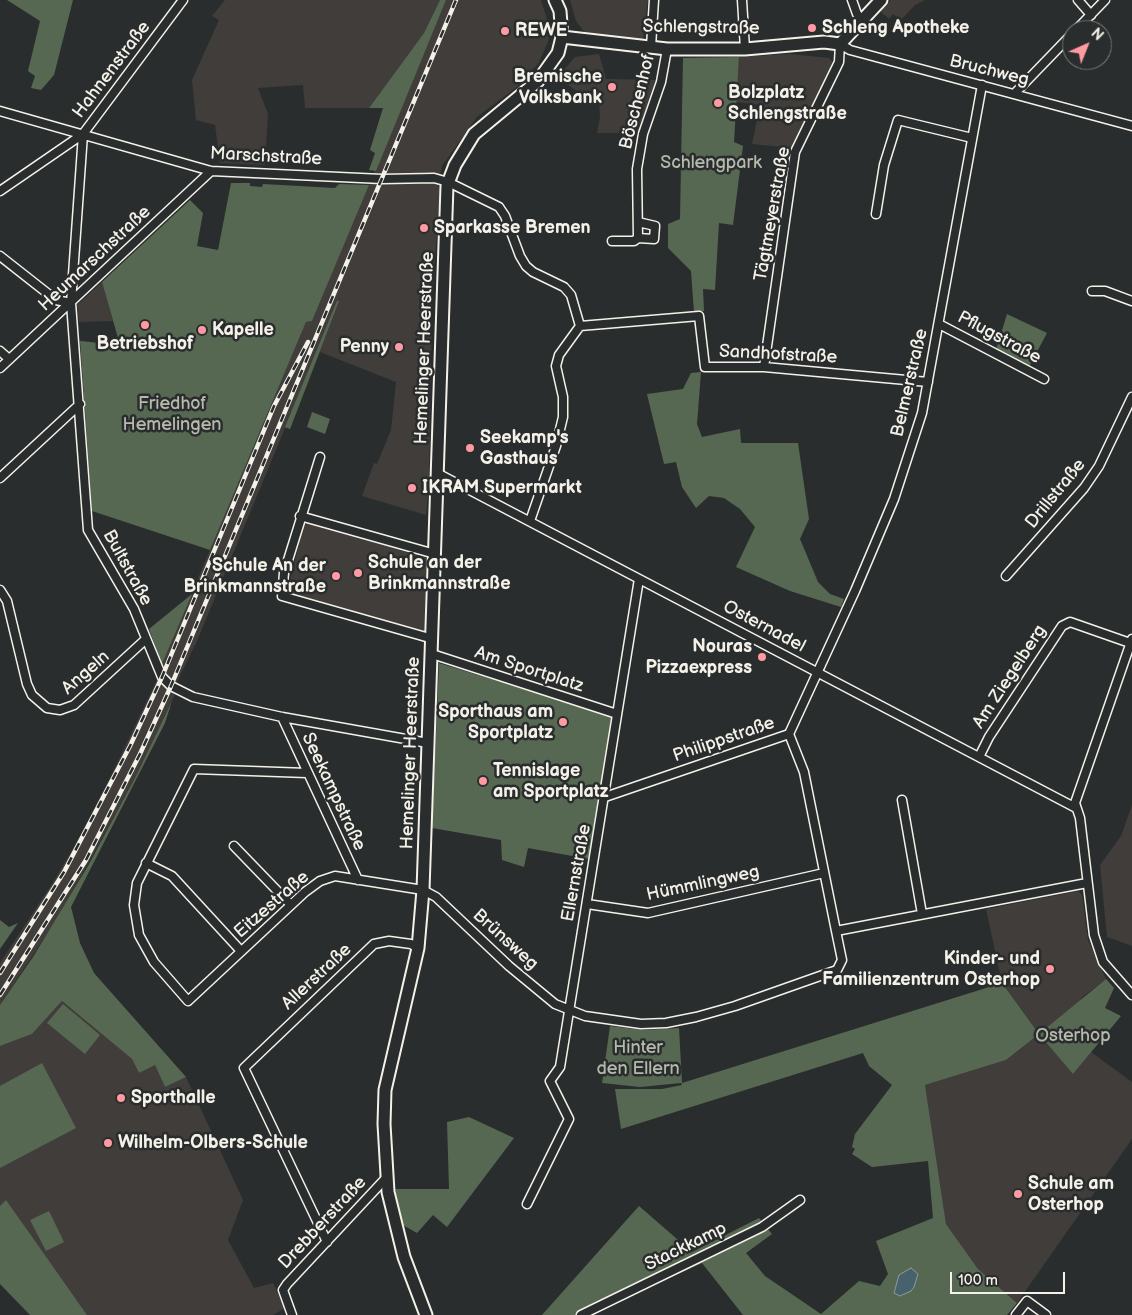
<!DOCTYPE html>
<meta charset="utf-8">
<style>
body{margin:0}
#map{position:relative;width:1132px;height:1315px;overflow:hidden;background:#2a2d2e;font-family:"Balsamiq Sans",sans-serif}
canvas{display:block}
.north{position:absolute;left:1062px;top:20px;width:50px;height:50px;box-sizing:border-box;background:#2a2d2e;border:1px solid #7b7b78;border-radius:50%;rotate:44deg;font-size:14px;font-weight:700;line-height:20px;text-align:center;color:#f4f1e8}
.north::after{content:'';display:block;margin:auto;width:18px;height:22px;background:#ff9aa2;clip-path:polygon(50% 0,100% 100%,50% 72%,0 100%)}
.scale{position:absolute;left:950px;top:1272px;width:115px;height:22px;box-sizing:border-box;border:2px solid #f4f1e8;border-top:0;padding-left:6px;font-size:15px;line-height:18px;white-space:nowrap;color:#f4f1e8;-webkit-text-stroke:4px #2a2d2e;paint-order:stroke}
</style>
<div id="map">
<canvas width="1132" height="1315"></canvas>
<div class="north">N</div>
<div class="scale">100 m</div>
</div>
<script>
const context = document.querySelector('canvas').getContext('2d');
context.lineJoin = 'round';
function fillPath(path, color) {
  context.fillStyle = color;
  context.fill(path, 'evenodd');
}
function poly(rows) {
  const path = new Path2D();
  for (const r of rows) {
    path.moveTo(r[0], r[1]);
    for (let i = 2; i < r.length; i += 2) path.lineTo(r[i], r[i + 1]);
  }
  return path;
}
function trace(path, color, width, dash) {
  context.strokeStyle = color;
  context.lineWidth = width;
  context.lineCap = dash ? 'butt' : 'round';
  context.setLineDash(dash || []);
  context.stroke(path);
}
function drawText(font, color, halo, rows, align = 'center') {
  context.font = font + ' "Balsamiq Sans",sans-serif';
  context.lineWidth = 5;
  context.setLineDash([]);
  context.textBaseline = 'middle';
  context.strokeStyle = halo;
  context.fillStyle = color;
  for (const [text, x, y, turn = 0] of rows) {
    context.save();
    context.translate(x, y);
    context.rotate((+turn || 0) * Math.PI / 180);
    context.textAlign = isNaN(turn) ? turn : align;
    if (halo) context.strokeText(text, 0, 0);
    context.fillText(text, 0, 0);
    context.restore();
  }
}
const built = poly([
 [225,0,440,0,424,33,369,108,305,108,303,85,258,88,268,114,265,165,220,163,215,125,196,120,192,80,219,20,212,16],
 [446,0,541,0,550,29,548,42,538,64,517,87,477,117,442,166,438,185,440,190,432,300,429,480,426,515,362,496,374,463,377,464,391,430,396,382,320,352,290,429,285,428,197,641,177,682,178,686,172,701,136,776,64,908,0,1005,0,963,54,881,79,838,110,778,163,667,162,664,306,322,312,321],
 [570,0,648,0,643,39,586,34,576,21],
 [891,0,925,0,915,5,901,20,893,14,889,19,880,11],
 [599,54,606,79,659,80,641,133,597,133,600,117,598,89,580,93,557,78,575,57],
 [789,54,829,58,833,62,792,148,752,144,760,105,736,102,739,57],
 [102,282,113,321,79,322,77,305],
 [307,523,427,558,424,631,287,594,303,527],
 [1132,805,1132,946,1107,937,1100,865,1121,836],
 [1078,891,1082,895,1088,940,1106,979,1081,998,1073,1074,1091,1052,1132,1082,1132,1139,1017,1303,978,1269,946,1224,925,1085,1006,1060,1039,1034,1002,983,986,909],
 [62,1001,132,1059,139,1073,155,1065,165,1087,186,1077,243,1200,228,1240,254,1288,273,1283,285,1308,273,1315,87,1315,6,1201,0,1206,0,1046,32,1034]
]);
const green = poly([
 [7,0,73,0,54,75,41,90,31,88,35,76,28,71,40,21],
 [440,0,446,0,376,171,369,170,375,153,370,150,383,108,369,108,424,33],
 [739,57,734,142,743,146,733,225,719,223,715,290,703,289,704,311,694,312,691,271,668,248,668,224,680,219,683,58],
 [231,183,250,183,250,186,262,187,263,184,335,188,339,184,369,185,312,321,306,322,210,550,92,511,80,341,120,345,102,282,190,200,203,213,197,246,218,250],
 [337,301,339,301,290,429,285,427],
 [1007,314,1047,333,1029,367,996,350],
 [701,372,697,424,702,437,740,429,741,443,798,443,809,519,800,539,818,582,830,594,844,599,841,607,790,591,736,567,755,527,740,509,724,498,709,496,696,508,682,487,676,462,664,464,647,394,683,389,691,373],
 [312,412,330,419,325,434,307,427],
 [192,594,162,664,149,629],
 [439,663,614,717,589,859,528,848,524,867,502,860,501,840,432,828],
 [172,701,165,723,71,907,80,943,94,973,186,1077,165,1087,155,1065,139,1073,132,1059,62,1001,32,1034,0,1046,0,1005,33,957,88,866,136,776],
 [0,920,9,927,18,923,0,949],
 [1106,979,1114,988,1105,1008,1121,1016,1073,1074,1039,1034,1006,1060,925,1085,946,1224,978,1269,1017,1303,1007,1315,743,1315,702,1263,647,1288,643,1281,576,1315,542,1315,639,1206,692,1252,759,1218,772,1234,746,1253,765,1276,821,1314,859,1281,880,1286,888,1274,876,1241,933,1218,928,1161,872,1167,852,1154,855,1149,852,1147,855,1134,892,1085,869,1066,863,1053,621,1129,615,1089,662,1089,682,1085,681,1083,640,1087,602,1083,610,1026,643,1030,679,1028,682,1083,1002,983,1039,1034],
 [63,1004,100,1035,85,1054,47,1023],
 [42,1063,76,1128,0,1168,0,1086],
 [469,1117,514,1138,447,1227,433,1215,417,1233,401,1224,395,1189,449,1189,447,1122],
 [6,1200,35,1241,87,1315,30,1315,0,1284,0,1206],
 [49,1211,64,1242,46,1251,30,1220]
]);
const water = poly([
 [911,1268,918,1274,914,1287,911,1291,900,1296,894,1293,899,1275,911,1268]
]);
const street = poly([
 [742,0,745,49],
 [852,0,857,14,862,19],
 [1078,0,1091,15],
 [1076,30,1105,0],
 [651,47,654,0],
 [1015,93,1072,34],
 [0,111,211,171,382,179,434,178,448,182,499,207,505,216,520,256,526,266,533,272,564,287,571,295,580,326],
 [83,134,71,303,88,530,134,609,162,677,171,686,193,697,282,717,428,743],
 [0,191,83,134,183,0],
 [876,214,884,165,898,120,972,138],
 [638,222,655,226,654,239,638,238,637,169,643,134,661,82,667,49],
 [612,241,634,241,638,238],
 [0,256,56,300,71,303],
 [1092,291,1105,291,1132,301],
 [939,324,1044,379],
 [580,326,699,316,705,367,764,367,928,382],
 [0,351,9,359],
 [764,367,795,152,839,62,840,44,850,50,1132,126],
 [0,368,211,171],
 [320,457,284,573,282,596,433,639],
 [439,474,1076,808],
 [0,478,80,404],
 [300,516,435,554],
 [530,521,556,446,563,417,563,397,556,366,559,355,580,326],
 [1006,576,1084,488,1099,466,1132,397],
 [0,590,7,601,27,684,32,695,47,708,60,710,74,705,146,639],
 [1132,639,1075,803,1080,818,1094,935,1103,962,1132,995],
 [432,654,617,714],
 [282,717,358,880],
 [789,734,804,772,836,931],
 [979,757,989,737,1062,626,1070,622,1130,643],
 [307,773,194,769,137,883,134,905,139,935,154,962,188,1001,305,892,320,881,335,876,423,890,436,897,509,966,555,1004,585,1016,641,1024,666,1023,696,1017,735,1006,837,970,842,960,836,931,1087,883],
 [605,797,789,734,855,591,894,499,922,413,982,85],
 [902,800,922,914],
 [234,846,291,905],
 [146,863,172,876,241,951],
 [587,904,648,913,824,873],
 [527,1204,569,1119,550,1081,560,1067,639,579],
 [327,1242,244,1068,374,944,389,941,411,944,418,948],
 [292,1315,283,1290,287,1284,386,1178],
 [581,1315,762,1227,800,1200],
 [1016,1315,1027,1301,1046,1315]
]);
const secondary = poly([
 [562,37,667,49,745,49,824,42,840,44,881,0],
 [426,1315,404,1257,388,1192,384,1124,385,1090,418,948,423,890,447,186,455,165,474,134,538,81,558,53,562,37,560,11,555,0]
]);
const rail = poly([
 [0,973,64,872,130,746,162,677,274,406,308,342],
 [0,995,86,860,140,754,171,686,456,0]
]);
const markers = [
 [812,28,5,"#ff9aa2"],
 [505,31,5,"#ff9aa2"],
 [612,87,5,"#ff9aa2"],
 [718,103,5,"#ff9aa2"],
 [424,228,5,"#ff9aa2"],
 [145,325,5,"#ff9aa2"],
 [202,330,5,"#ff9aa2"],
 [399,347,5,"#ff9aa2"],
 [470,448,5,"#ff9aa2"],
 [412,488,5,"#ff9aa2"],
 [358,573,5,"#ff9aa2"],
 [336,576,5,"#ff9aa2"],
 [762,657,5,"#ff9aa2"],
 [563,722,5,"#ff9aa2"],
 [483,781,5,"#ff9aa2"],
 [1050,969,5,"#ff9aa2"],
 [121,1098,5,"#ff9aa2"],
 [108,1143,5,"#ff9aa2"],
 [1018,1194,5,"#ff9aa2"]
];
const streetNames = [
 ["Schlengstraße",701,28,1],
 ["Hahnenstraße",112,70,-53],
 ["Bruchweg",989,71,14],
 ["Böschenhof",638,102,-76],
 ["Marschstraße",266,157,3],
 ["Tägtmeyerstraße",773,214,-80],
 ["Heumarschstraße",95,259,-43],
 ["Pflugstraße",999,338,28],
 ["Hemelinger Heerstraße",425,348,-88],
 ["Sandhofstraße",778,355,3],
 ["Belmerstraße",910,383,-77],
 ["Drillstraße",1056,494,-51],
 ["Bultstraße",127,568,61],
 ["Osternadel",764,627,28],
 ["Am Sportplatz",529,670,18],
 ["Angeln",86,673,-41],
 ["Am Ziegelberg",1010,677,-57],
 ["Philippstraße",724,740,-19],
 ["Hemelinger Heerstraße",411,753,-88],
 ["Seekampstraße",333,792,65],
 ["Ellernstraße",577,873,-80],
 ["Hümmlingweg",703,884,-12],
 ["Eitzestraße",272,905,-41],
 ["Brünsweg",505,940,42],
 ["Allerstraße",317,977,-43],
 ["Drebberstraße",323,1223,-47],
 ["Stackkamp",686,1247,-26]
];
const poiNames = [
 ["Schleng Apotheke",822,28],
 ["REWE",515,31],
 ["Bremische",602,77,"right"],
 ["Volksbank",602,98,"right"],
 ["Bolzplatz",728,93],
 ["Schlengstraße",728,114],
 ["Sparkasse Bremen",434,228],
 ["Kapelle",212,330],
 ["Betriebshof",145,344,"center"],
 ["Penny",389,347,"right"],
 ["Seekamp's",480,438],
 ["Gasthaus",480,459],
 ["IKRAM Supermarkt",422,488],
 ["Schule an der",368,563],
 ["Brinkmannstraße",368,584],
 ["Schule An der",326,566,"right"],
 ["Brinkmannstraße",326,587,"right"],
 ["Nouras",752,647,"right"],
 ["Pizzaexpress",752,668,"right"],
 ["Sporthaus am",553,712,"right"],
 ["Sportplatz",553,733,"right"],
 ["Tennislage",493,771],
 ["am Sportplatz",493,792],
 ["Kinder- und",1040,959,"right"],
 ["Familienzentrum Osterhop",1040,980,"right"],
 ["Sporthalle",131,1098],
 ["Wilhelm-Olbers-Schule",118,1143],
 ["Schule am",1028,1184],
 ["Osterhop",1028,1205]
];
const parkNames = [
 ["Schlengpark",711,163],
 ["Friedhof",172,404],
 ["Hemelingen",172,425],
 ["Osterhop",1073,1036],
 ["Hinter",638,1048],
 ["den Ellern",638,1069]
];
fillPath(built, '#403d3b');
fillPath(green, '#576852');
fillPath(water, '#48626d');
trace(water, '#8d9b9e', 1);
trace(street, '#f4f1e8', 11);
trace(secondary, '#f4f1e8', 15);
trace(street, '#2a2d2e', 8);
trace(secondary, '#2a2d2e', 11);
trace(rail, '#f4f1e8', 4.5);
trace(rail, '#2a2d2e', 2.5, [8]);
for (const [x, y, r, color] of markers) {
  const dot = new Path2D();
  dot.arc(x, y, r, 0, 2 * Math.PI);
  context.fillStyle = color;
  context.fill(dot);
  trace(dot, '#2a2d2e', 2);
}
drawText('18px', '#f4f1e8', '#2a2d2e', streetNames);
drawText('bold 18px', '#f4f1e8', '#2a2d2e', poiNames, 'left');
drawText('18px', '#b5baac', '#2a2d2e', parkNames);
</script>
